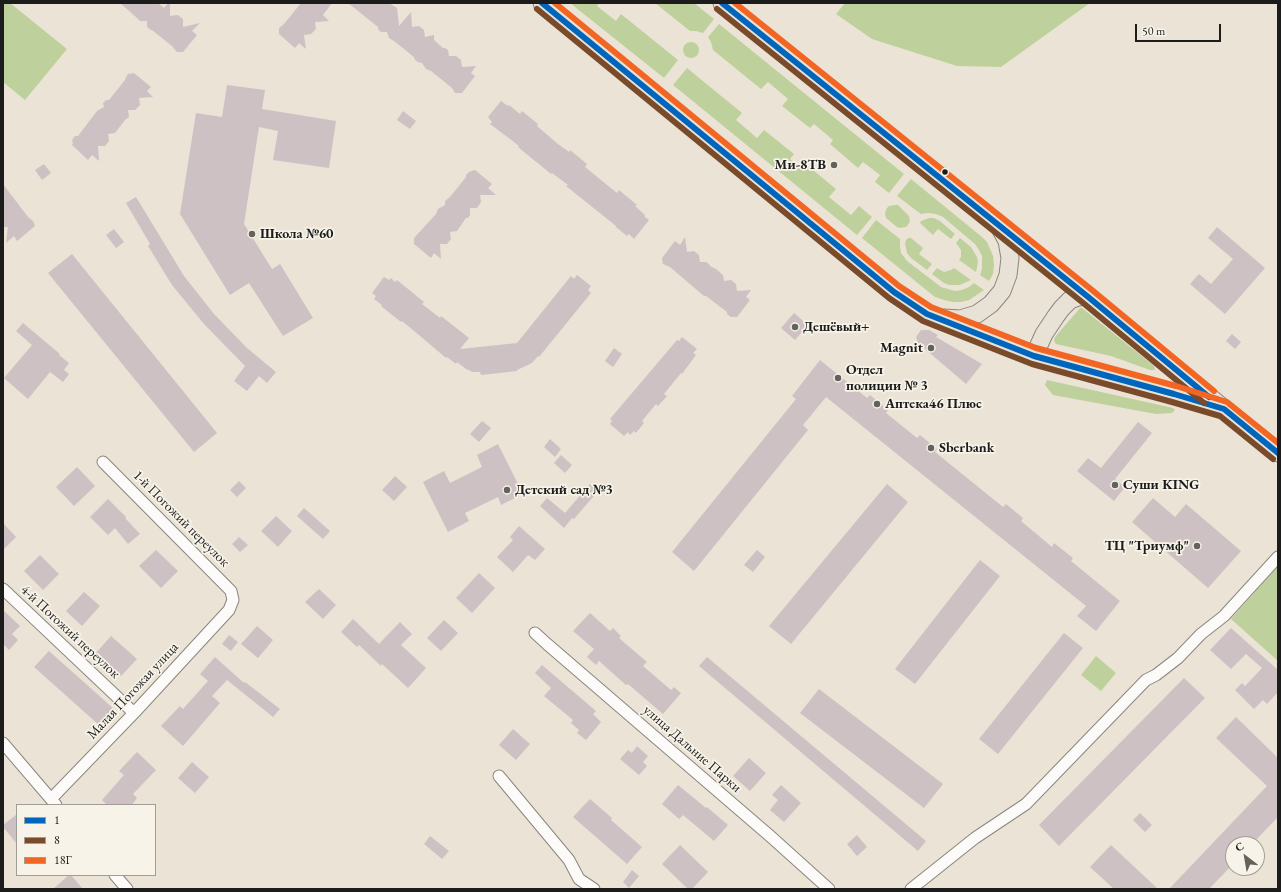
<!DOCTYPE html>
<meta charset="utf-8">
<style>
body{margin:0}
#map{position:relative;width:1281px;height:892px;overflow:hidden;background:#ebe3d5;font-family:"EB Garamond",serif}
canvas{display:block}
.frame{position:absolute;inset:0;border:4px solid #1c1c1c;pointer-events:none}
.legend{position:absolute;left:16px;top:804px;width:140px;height:72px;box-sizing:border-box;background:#f7f3e8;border:1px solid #9f9d96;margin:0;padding:5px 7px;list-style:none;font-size:12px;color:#1c1c1c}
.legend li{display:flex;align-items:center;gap:8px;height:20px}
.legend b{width:20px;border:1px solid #9f9d96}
.north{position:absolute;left:1225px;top:836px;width:40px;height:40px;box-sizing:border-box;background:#f7f3e8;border:1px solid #9f9d96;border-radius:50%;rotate:329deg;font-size:11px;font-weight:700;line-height:16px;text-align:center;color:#1c1c1c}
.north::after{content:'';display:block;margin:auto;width:14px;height:18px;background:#64625d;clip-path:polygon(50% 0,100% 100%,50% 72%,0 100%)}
.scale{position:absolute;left:1135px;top:24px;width:86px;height:18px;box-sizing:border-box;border:2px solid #1c1c1c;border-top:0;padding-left:5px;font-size:12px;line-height:14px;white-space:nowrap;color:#1c1c1c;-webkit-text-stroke:3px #f7f3e8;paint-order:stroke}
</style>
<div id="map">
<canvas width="1281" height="892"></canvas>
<div class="frame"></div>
<ul class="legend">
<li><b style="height:5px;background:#0065bd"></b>1</li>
<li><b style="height:5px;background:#7a4b2a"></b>8</li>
<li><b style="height:5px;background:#f26522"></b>18Г</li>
</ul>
<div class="north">С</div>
<div class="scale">50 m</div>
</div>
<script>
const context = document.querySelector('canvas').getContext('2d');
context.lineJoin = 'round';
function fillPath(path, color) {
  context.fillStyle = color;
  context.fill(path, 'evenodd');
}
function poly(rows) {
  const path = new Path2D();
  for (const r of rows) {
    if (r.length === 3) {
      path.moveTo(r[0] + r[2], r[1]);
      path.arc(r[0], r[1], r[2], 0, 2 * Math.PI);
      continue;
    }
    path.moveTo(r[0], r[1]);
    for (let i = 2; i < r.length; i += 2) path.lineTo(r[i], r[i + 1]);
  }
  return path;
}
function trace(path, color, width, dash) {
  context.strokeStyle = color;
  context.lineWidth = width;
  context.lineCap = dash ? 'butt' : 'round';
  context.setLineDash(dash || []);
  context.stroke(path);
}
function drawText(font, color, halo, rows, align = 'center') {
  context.font = font + ' "EB Garamond",serif';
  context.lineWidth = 3.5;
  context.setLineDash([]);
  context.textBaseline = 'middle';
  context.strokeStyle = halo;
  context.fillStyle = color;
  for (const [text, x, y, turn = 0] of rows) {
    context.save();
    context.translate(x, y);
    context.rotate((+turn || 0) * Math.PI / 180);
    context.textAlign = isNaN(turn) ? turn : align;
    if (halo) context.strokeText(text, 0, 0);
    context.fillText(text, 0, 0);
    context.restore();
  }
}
const green = poly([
 [3,3,10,3,67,49,25,100,3,82],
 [570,3,599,3,597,6,616,21,621,14,678,60,664,78],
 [655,3,694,3,714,19,703,33,696,31,690,31],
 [845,3,1090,3,1001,67,957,66,872,39,836,14],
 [719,24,904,174,889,193,875,182,880,175,863,162,858,168,830,144,833,140,814,124,810,128,782,106,788,99,768,82,761,89,713,50,711,42,708,37],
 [691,50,8],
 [687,68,742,113,736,120,757,138,764,130,794,154,790,159,804,171,808,166,836,189,829,197,851,215,859,206,872,217,857,235,673,85],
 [911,179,982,237,987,242,993,256,994,265,993,274,989,281,980,275,982,269,982,256,979,250,975,244,943,217,936,214,928,213,921,214,897,196],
 [895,205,898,205,909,216,910,222,906,227,900,228,897,227,886,218,885,213,887,208,889,206],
 [929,218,934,218,940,221,955,234,951,239,938,229,933,235,920,223,921,221],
 [876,220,900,239,900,246,901,253,907,261,941,287,955,291,962,290,969,287,974,283,984,290,969,300,961,302,953,302,944,300,935,297,862,238],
 [908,238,911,238,923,248,919,254,932,264,927,270,911,258,907,253,905,243,906,240],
 [960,238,971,247,977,257,978,262,976,272,959,260,961,257,961,250,956,243],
 [937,268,944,272,951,270,954,268,971,280,960,285,949,285,944,283,932,274],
 [1080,308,1082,308,1154,366,1155,370,1150,370,1111,356,1056,344,1054,341,1055,337],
 [1047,380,1173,408,1175,410,1172,413,1156,414,1053,395,1045,385],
 [1278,566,1278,661,1231,619],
 [1096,656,1116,673,1101,691,1081,675]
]);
const building = poly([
 [120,3,158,3,164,8,168,3,170,3,170,16,178,15,183,19,183,27,200,23,192,31,197,35,183,52,177,52,172,46,152,30,151,30,147,27,147,21,140,21,136,17],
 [301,3,332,3,323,15,329,21,315,22,316,29,311,34,304,35,306,49,299,43,295,48,279,34,279,28,284,24],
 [348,3,389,3,397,8,399,26,411,12,412,27,419,26,424,30,425,37,434,35,434,40,443,48,445,48,448,50,449,56,456,56,461,60,462,67,476,66,471,73,475,76,462,93,455,93,452,88,431,71,426,69,422,63,418,62,415,60,414,57,394,41,389,38,387,32,381,32,378,29,378,27],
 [134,73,151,87,147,91,153,97,139,98,140,105,135,110,128,110,129,117,125,120,115,133,108,134,109,141,105,146,98,146,99,161,92,155,88,160,72,145,73,143,72,140,75,136,78,136,97,111,104,107,103,103,106,100,109,100,125,80,126,77,128,74],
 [227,85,265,90,262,109,336,121,329,168,273,160,278,131,259,127,244,224,272,269,280,264,313,318,283,336,249,283,230,295,180,214,196,113,222,117],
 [501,101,508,106,509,105,520,114,522,111,538,124,537,126,558,144,569,152,570,150,587,164,585,167,617,193,619,190,637,205,635,206,645,215,644,216,649,220,634,239,629,234,627,236,616,227,616,226,566,186,568,185,552,173,551,174,518,147,519,146,510,139,490,124,492,122,488,117],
 [403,111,416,121,410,129,397,120],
 [44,164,51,173,42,180,35,170],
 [475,170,492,184,488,188,496,195,480,195,481,202,477,208,470,208,470,215,468,218,466,218,457,231,450,232,451,239,447,244,440,244,441,259,434,253,431,258,414,244,414,238,436,214,438,209,445,205,445,201,450,197,466,177,466,175,469,172],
 [3,184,28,217,33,221,35,226,17,241,14,236,6,243,8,227,3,227],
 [136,197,184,276,214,314,247,348,276,372,267,383,259,376,247,391,234,381,245,366,204,324,172,285,148,246,150,244,126,203],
 [1217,227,1265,268,1225,314,1190,284,1199,274,1211,284,1233,259,1208,238],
 [114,229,124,242,116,248,106,235],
 [685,237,687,252,694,251,699,255,700,262,706,262,709,264,710,266,716,269,723,275,724,281,731,280,736,284,737,291,751,290,746,297,750,300,737,317,731,317,727,314,727,312,706,296,704,296,670,267,663,264,662,258,675,241,680,245],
 [72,254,217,433,194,452,48,273],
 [577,275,591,286,588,290,591,293,539,357,538,356,532,363,517,370,517,371,481,375,480,372,473,372,466,369,457,362,456,364,447,357,446,358,413,330,402,321,401,322,381,306,382,305,374,299,376,296,372,293,384,277,389,280,391,278,395,282,397,280,424,302,422,304,440,318,441,316,469,338,460,349,517,343,571,276,574,279],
 [794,313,808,325,795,340,781,328],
 [23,323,60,354,59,355,69,363,64,370,69,374,63,382,50,372,28,399,4,378,32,345,16,331],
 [921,330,929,330,938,335,936,337,982,364,966,384,918,343,916,337],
 [1232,334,1241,342,1235,349,1226,341],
 [682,337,697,349,693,353,696,355,682,374,681,373,664,394,667,396,658,406,656,404,642,421,644,423,636,433,634,431,630,435,628,432,624,436,610,424,612,421,610,419,677,340,679,341],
 [614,348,622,354,613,367,605,361],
 [820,360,867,398,870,395,888,410,886,413,917,438,920,435,937,449,935,452,1003,507,1006,504,1023,518,1021,521,1052,547,1054,543,1073,558,1071,561,1120,601,1096,631,1077,616,1086,606,826,397,803,425,808,430,694,571,672,552,796,399,792,396],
 [482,421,491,428,479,442,470,434],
 [1138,422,1152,433,1115,479,1125,487,1114,501,1077,471,1088,458,1101,468],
 [550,439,561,449,555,457,544,447],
 [498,444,523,494,501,505,498,497,465,513,469,521,448,532,423,482,444,471,450,483,482,467,477,455],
 [561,455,572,465,565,473,554,463],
 [77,467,95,486,74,506,56,487],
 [395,476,407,487,394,501,382,490],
 [239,481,246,488,237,497,230,490],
 [590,484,598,491,574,519,572,518,564,528,540,506,547,498,565,513],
 [887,484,908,502,791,644,769,626],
 [1153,498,1175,517,1186,504,1241,551,1208,588,1132,522],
 [108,499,126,517,125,518,140,534,128,544,115,528,108,535,90,517],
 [304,508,330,531,323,539,297,516],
 [276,516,292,531,278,547,261,531],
 [3,523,16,537,3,550],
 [519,526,545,549,535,560,528,555,513,572,497,557,513,540,510,537],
 [239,537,248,545,240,552,232,544],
 [156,550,178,571,161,588,139,566],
 [757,550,765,557,753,572,744,565],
 [40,555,59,574,43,590,24,571],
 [980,560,1000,576,915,684,895,669],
 [479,573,495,588,472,613,456,598],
 [319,589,336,605,323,619,305,602],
 [84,592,100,606,82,626,66,611],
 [3,610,20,626,12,634,18,640,9,650,3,644],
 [590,613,610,631,613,628,621,636,619,638,647,662,643,666,671,690,674,687,681,693,663,714,628,684,626,685,599,661,596,665,587,657,594,649,573,631],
 [353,619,379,644,400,622,412,634,401,645,426,668,408,688,382,664,381,666,359,645,357,647,341,632],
 [444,620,458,633,441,651,427,638],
 [257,626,273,640,258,658,241,644],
 [1231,628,1278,670,1278,692,1267,704,1263,700,1254,709,1235,690,1242,683,1245,686,1262,668,1246,654,1231,669,1210,650],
 [1064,633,1083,648,998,754,979,739],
 [229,635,238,642,231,651,222,644],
 [111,636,137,659,121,676,96,653],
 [49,651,114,709,99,725,34,667],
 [215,657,244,683,245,682,280,709,273,717,227,680,212,696,220,703,183,746,161,726,180,706,183,709,208,681,200,674],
 [707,657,926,841,918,851,699,666],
 [542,665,596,711,593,714,601,722,586,740,577,733,579,730,571,723,573,720,544,696,551,688,535,673],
 [1184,678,1205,698,1059,846,1039,825],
 [819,689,943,784,924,808,800,713],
 [1236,717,1278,758,1278,817,1252,844,1233,844,1233,864,1209,889,1169,889,1267,786,1216,738],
 [513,729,530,744,516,760,499,745],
 [637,746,648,756,643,762,647,766,639,775,620,759,628,750,632,753],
 [137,752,156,770,133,794,137,798,132,805,107,805,102,800,124,775,119,771],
 [749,758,766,773,750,791,733,776],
 [192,762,209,777,195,793,178,778],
 [678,785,706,808,707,807,728,825,714,841,683,815,679,819,662,804],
 [781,785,801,803,784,822,770,810,778,800,772,795],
 [590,799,612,818,611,820,642,847,627,864,573,817],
 [1140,813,1152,825,1145,832,1133,820],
 [17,814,17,844,3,827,3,825],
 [857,835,867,847,857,856,847,844],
 [430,836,449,851,442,859,424,844],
 [680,845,708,872,692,889,688,889,662,864],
 [1111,845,1158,889,1114,889,1090,867],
 [632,870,639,876,629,888,623,882],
 [69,875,71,875,83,889,53,889]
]);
const street = poly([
 [3,589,134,713],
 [535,633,547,644,770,836,829,889],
 [3,743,56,805],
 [499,776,569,860,579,879,594,889],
 [51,799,134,713,229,610,233,600,231,591,103,462],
 [115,875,127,889],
 [911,889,975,838,1026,804,1146,680,1156,675,1178,658,1201,634,1224,616,1278,557]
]);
const primary = poly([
 [542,3,894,292,927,314,974,333,1034,356,1174,394,1224,409],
 [722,3,999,226,1087,296,1278,453],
 [944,318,960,319,977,314,991,304,1002,291,1008,275,1010,258,1007,241,1000,228],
 [1034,356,1044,334,1056,316,1062,308,1070,300,1078,297,1087,296]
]);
const bus1 = poly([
 [542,3,894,292,927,314,1034,356,1174,394,1224,409,1278,453],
 [722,3,1087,296,1209,397]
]);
const bus2 = poly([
 [537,9,889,298,923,321,1032,364,1172,402,1220,416,1273,459],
 [717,9,1082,302,1204,403]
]);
const bus3 = poly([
 [555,3,899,286,931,307,1036,348,1176,386,1227,402,1278,443],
 [735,3,1092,290,1214,391]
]);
const markers = [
 [834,165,4,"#64625d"],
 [945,172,3.5,"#1c1c1c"],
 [252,234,4,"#64625d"],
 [795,327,4,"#64625d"],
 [931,348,4,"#64625d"],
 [838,378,4,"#64625d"],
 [877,404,4,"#64625d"],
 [931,448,4,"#64625d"],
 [1115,485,4,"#64625d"],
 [507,490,4,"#64625d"],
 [1197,546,4,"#64625d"]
];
const poiNames = [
 ["Ми-8ТВ",826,165,"right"],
 ["Школа №60",260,234],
 ["Дешёвый+",803,327],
 ["Magnit",923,348,"right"],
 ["Отдел",846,370],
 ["полиции № 3",846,386],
 ["Аптека46 Плюс",885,404],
 ["Sberbank",939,448],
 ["Суши KING",1123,485],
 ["Детский сад №3",515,490],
 ["ТЦ \"Триумф\"",1189,546,"right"]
];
const streetNames = [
 ["1-й Погожий переулок",181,519,45],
 ["4-й Погожий переулок",70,632,43],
 ["Малая Погожая улица",133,691,-47],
 ["улица Дальние Парки",692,749,41]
];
fillPath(green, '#bed19d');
fillPath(building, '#cec1c3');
trace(street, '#8a867f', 13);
trace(primary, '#8a867f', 19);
trace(street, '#fcfbf9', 11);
trace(primary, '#e8e1d5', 17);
trace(bus1, '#0065bd', 6);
trace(bus2, '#7a4b2a', 6);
trace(bus3, '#f26522', 6);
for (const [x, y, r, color] of markers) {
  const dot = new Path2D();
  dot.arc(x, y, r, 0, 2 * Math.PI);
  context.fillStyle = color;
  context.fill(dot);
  trace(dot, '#f7f3e8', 1.5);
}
drawText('bold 14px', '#1c1c1c', '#f7f3e8', poiNames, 'left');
drawText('14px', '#1c1c1c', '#f7f3e8', streetNames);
</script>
